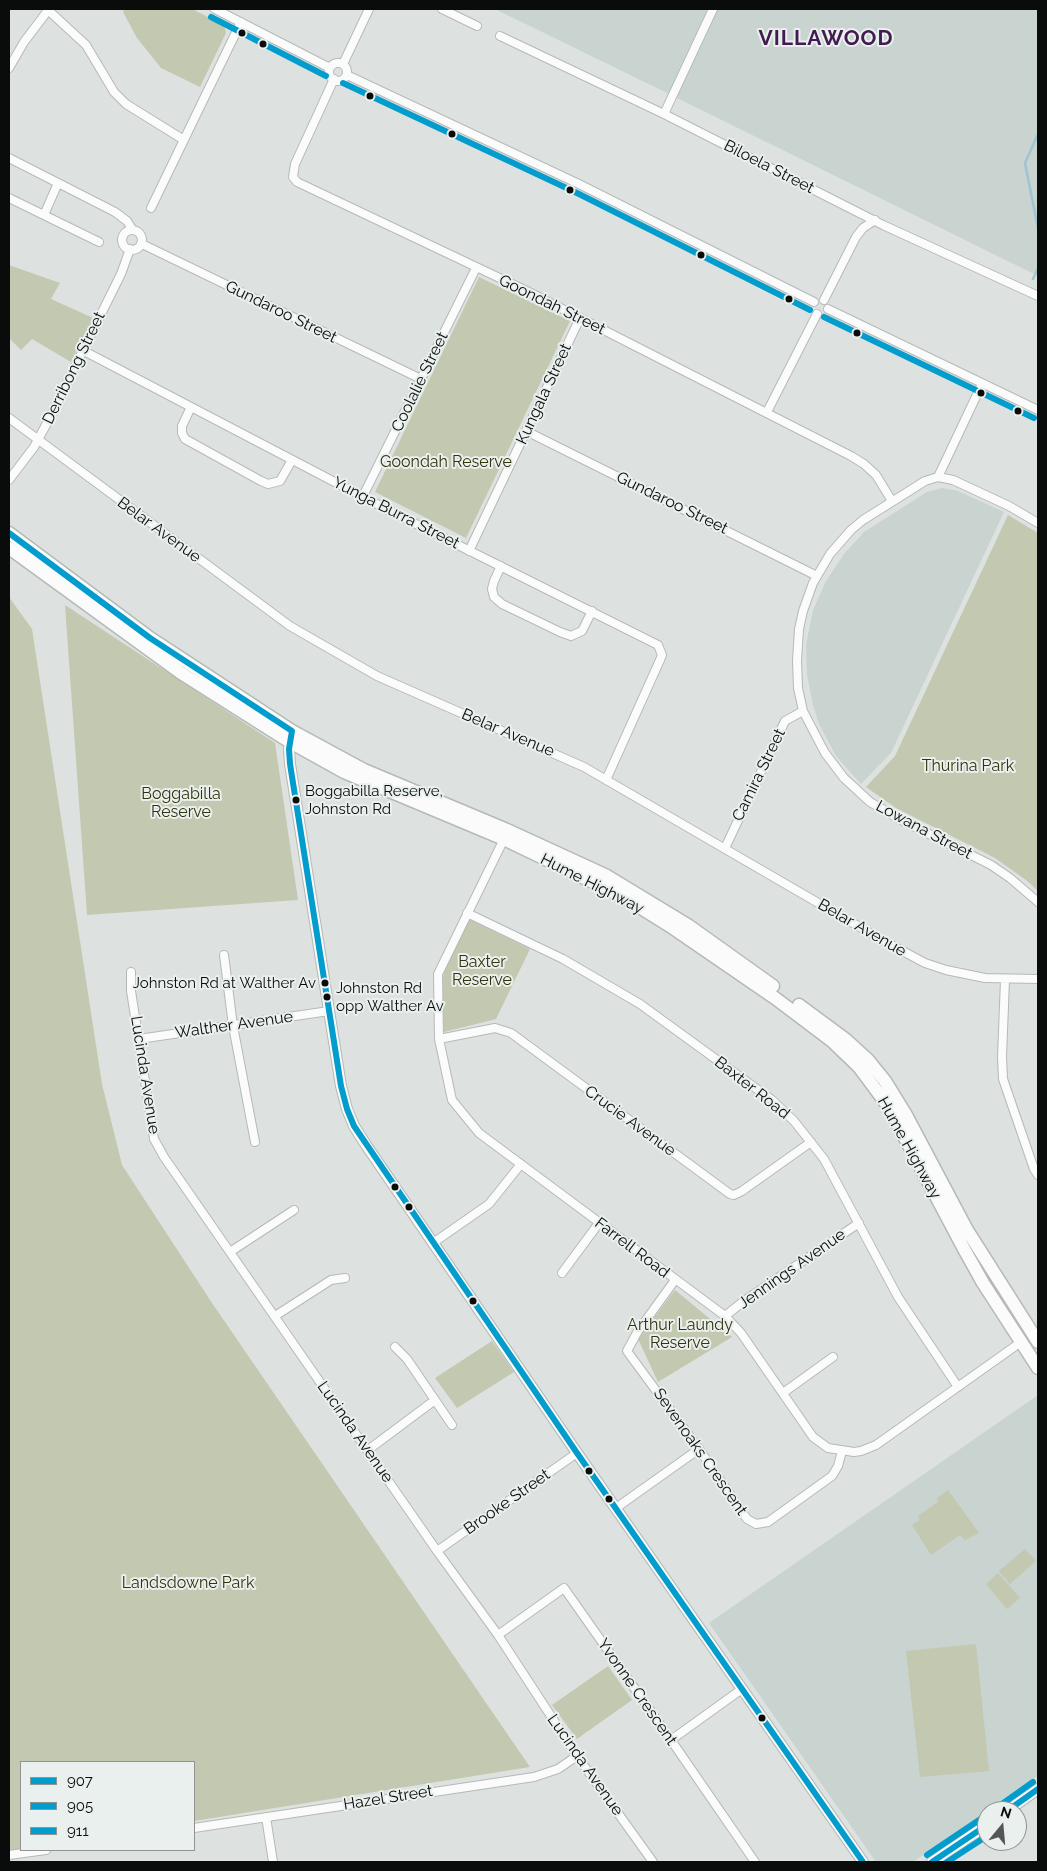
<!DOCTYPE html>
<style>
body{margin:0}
#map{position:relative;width:1047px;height:1871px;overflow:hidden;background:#dde2e0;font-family:Raleway,sans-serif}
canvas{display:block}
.frame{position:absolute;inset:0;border:10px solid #0a0c0b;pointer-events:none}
.legend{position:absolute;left:20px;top:1761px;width:175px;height:90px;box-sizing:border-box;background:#e9f0ed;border:1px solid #909593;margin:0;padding:6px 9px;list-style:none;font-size:15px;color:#0a0c0b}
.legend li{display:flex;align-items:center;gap:10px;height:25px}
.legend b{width:25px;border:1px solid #909593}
.north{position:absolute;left:977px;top:1801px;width:50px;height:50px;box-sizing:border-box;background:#e9f0ed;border:1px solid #909593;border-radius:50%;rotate:17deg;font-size:14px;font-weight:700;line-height:20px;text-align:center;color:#0a0c0b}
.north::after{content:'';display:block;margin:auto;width:18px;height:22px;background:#545756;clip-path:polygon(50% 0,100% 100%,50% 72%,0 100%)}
</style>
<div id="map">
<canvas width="1047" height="1871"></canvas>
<div class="frame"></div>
<ul class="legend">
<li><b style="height:6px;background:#029ccd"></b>907</li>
<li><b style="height:6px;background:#029ccd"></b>905</li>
<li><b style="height:6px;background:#029ccd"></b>911</li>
</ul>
<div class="north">N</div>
</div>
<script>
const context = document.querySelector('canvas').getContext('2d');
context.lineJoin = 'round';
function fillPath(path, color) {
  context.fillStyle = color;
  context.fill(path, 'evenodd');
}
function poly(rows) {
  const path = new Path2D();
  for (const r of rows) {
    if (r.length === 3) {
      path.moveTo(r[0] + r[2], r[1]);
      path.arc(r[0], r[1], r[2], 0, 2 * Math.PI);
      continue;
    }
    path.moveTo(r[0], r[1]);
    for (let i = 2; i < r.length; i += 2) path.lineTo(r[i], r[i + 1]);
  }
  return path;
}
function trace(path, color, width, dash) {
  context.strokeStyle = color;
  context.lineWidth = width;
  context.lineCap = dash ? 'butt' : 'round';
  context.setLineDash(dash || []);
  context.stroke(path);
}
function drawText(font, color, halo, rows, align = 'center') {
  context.font = font + ' Raleway,sans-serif';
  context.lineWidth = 4;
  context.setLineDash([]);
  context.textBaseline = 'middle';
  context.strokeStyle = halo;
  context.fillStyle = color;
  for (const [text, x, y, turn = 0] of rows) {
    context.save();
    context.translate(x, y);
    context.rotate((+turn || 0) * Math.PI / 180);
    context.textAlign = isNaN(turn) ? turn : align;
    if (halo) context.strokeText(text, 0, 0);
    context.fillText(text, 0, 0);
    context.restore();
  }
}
const built = poly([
 [495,9,1038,9,1038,276,665,92],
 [942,488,958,491,1004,512,891,753,861,784,836,756,819,724,813,705,807,675,806,645,813,610,826,581,844,554,864,532,927,492],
 [1038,1395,1038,1776,913,1862,876,1862,709,1623]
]);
const green = poly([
 [125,9,192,9,224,25,226,33,200,87,161,68,137,38,123,12],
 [9,265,60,283,51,299,93,318,71,362,32,339,21,350,9,338],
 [479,277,570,321,466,538,375,492],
 [1008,515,1038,533,1038,891,1026,880,995,858,896,808,866,787,895,756],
 [9,597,32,629,102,1084,122,1165,210,1300,530,1767,194,1821,194,1762,21,1762,21,1849,9,1851],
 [65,605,275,743,298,900,87,915],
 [469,919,530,949,496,1019,444,1032,442,986,444,972],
 [675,1290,732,1337,658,1382,638,1339],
 [492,1341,514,1372,457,1408,435,1378],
 [948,1490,979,1533,965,1540,960,1535,931,1555,912,1525,920,1520,918,1516,938,1502,937,1498],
 [1025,1549,1036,1561,1010,1584,999,1571],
 [998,1573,1020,1598,1007,1609,986,1584],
 [976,1644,989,1771,920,1777,906,1651],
 [608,1666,632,1700,577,1739,552,1705]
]);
const stream = poly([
 [1038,134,1025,163,1038,228],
 [1033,279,1038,268]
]);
const minor = poly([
 [215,9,330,68],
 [442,9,477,26],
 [48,10,86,45,114,92,126,104,184,140],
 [500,36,664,114,883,225,1038,296],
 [338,72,9],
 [343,64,369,9],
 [9,68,24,42,49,9],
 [347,75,579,184,814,302],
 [334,79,295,164,293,177,297,182,527,291,851,456,864,464,876,475,892,501],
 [664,114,713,9],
 [9,158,115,212,127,221,132,229],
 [9,198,99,242],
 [151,208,241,22],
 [44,215,58,183],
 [132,240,10],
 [142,244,421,379],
 [824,300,856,237,863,228,875,220],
 [828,309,1038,410],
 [82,350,394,513,658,645,662,655,660,660,606,780],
 [191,407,182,426,182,433,185,439,261,481,268,484,280,481,292,460],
 [767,412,817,314],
 [9,418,290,626,377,676,584,767,882,940,925,963,946,970,985,978,1038,979],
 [526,431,817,576],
 [938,477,982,384],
 [9,480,34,447,47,423,121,274,130,249],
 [363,496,476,268],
 [1038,523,1009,506,953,480,938,477,925,481,863,520,851,530,830,554,813,583,803,611,799,629,797,661,798,688,803,711,825,753,844,778,870,802,903,821,991,865,1010,878,1038,902],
 [469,551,580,318],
 [501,566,494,581,492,589,494,597,502,604,560,632,571,636,582,631,592,611],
 [504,839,438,974,439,1039,452,1100,479,1133,725,1316,741,1333,813,1437,828,1448,854,1452,861,1451,876,1445,1021,1342],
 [725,848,785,721,803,711],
 [467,913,563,959,640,1004,772,1100,794,1121,824,1159,898,1297,958,1387],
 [224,955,233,1026,255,1142],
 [131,972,131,991,154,1139,164,1157,437,1551,498,1635,577,1756,653,1862],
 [1005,980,1002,1057,1003,1079,1034,1169,1038,1175],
 [139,1039,329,1011],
 [439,1039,495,1028,511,1033,730,1194,734,1195,742,1191,811,1142],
 [433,1243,489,1204,521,1164],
 [230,1252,294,1210],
 [562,1273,599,1223],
 [675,1280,638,1331,627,1351,699,1449,747,1519,756,1524,768,1522,832,1476,838,1466,842,1451],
 [275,1316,331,1280,345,1278],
 [725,1316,744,1301,859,1223],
 [395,1347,407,1359,452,1425],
 [783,1393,833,1357],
 [368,1450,435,1400],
 [616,1508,699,1449],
 [437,1551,577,1453],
 [498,1635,564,1588,671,1740,755,1862],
 [671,1740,742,1689],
 [266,1817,273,1862],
 [194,1828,534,1777,558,1769,577,1756],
 [9,1855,46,1850]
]);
const tertiary = poly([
 [291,736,289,749,290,764,341,1086,347,1109,354,1126,366,1145,577,1453,863,1862],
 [1007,1811,1038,1789],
 [932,1862,987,1825]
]);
const trunk = poly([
 [9,533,150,638,292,731,364,770,507,830,605,875,689,926,773,986],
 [9,548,181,673,290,742,344,772,504,839,593,882,628,900,673,928,775,998,832,1041,859,1067,888,1106,964,1249,983,1283,1038,1368],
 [799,1005,845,1039,868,1060,885,1081,906,1115,967,1230,1038,1342]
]);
const bus1 = poly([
 [9,533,150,638,292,731,289,749,290,764,341,1086,347,1109,354,1126,577,1453,863,1862],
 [1007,1811,1038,1789],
 [932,1862,987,1825]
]);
const bus2 = poly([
 [211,17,326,76],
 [343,83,575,192,810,310],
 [824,317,1034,418],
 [947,1862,987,1836]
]);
const bus3 = poly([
 [1002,1804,1033,1782],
 [927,1855,982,1818]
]);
const markers = [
 [242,33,4.5,"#0a0c0b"],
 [263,44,4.5,"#0a0c0b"],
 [370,96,4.5,"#0a0c0b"],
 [452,134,4.5,"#0a0c0b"],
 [570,190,4.5,"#0a0c0b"],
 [701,255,4.5,"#0a0c0b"],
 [789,299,4.5,"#0a0c0b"],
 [857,333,4.5,"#0a0c0b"],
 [981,393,4.5,"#0a0c0b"],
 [1018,411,4.5,"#0a0c0b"],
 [296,800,4.5,"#0a0c0b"],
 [325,983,4.5,"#0a0c0b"],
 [327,997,4.5,"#0a0c0b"],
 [395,1187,4.5,"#0a0c0b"],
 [409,1207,4.5,"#0a0c0b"],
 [473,1301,4.5,"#0a0c0b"],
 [589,1471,4.5,"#0a0c0b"],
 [609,1499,4.5,"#0a0c0b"],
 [762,1718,4.5,"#0a0c0b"]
];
const busNames = [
 ["Boggabilla Reserve,",305,791],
 ["Johnston Rd",305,809],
 ["Johnston Rd at Walther Av",316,983,"right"],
 ["Johnston Rd",336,988],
 ["opp Walther Av",336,1006]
];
const streetNames = [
 ["Biloela Street",769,167,27],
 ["Goondah Street",552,305,26],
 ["Gundaroo Street",281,312,26],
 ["Derribong Street",74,368,-64],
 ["Coolalie Street",420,382,-64],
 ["Kungala Street",544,394,-65],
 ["Gundaroo Street",672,503,26],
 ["Yunga Burra Street",396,513,27],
 ["Belar Avenue",159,530,36],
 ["Belar Avenue",508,733,23],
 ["Camira Street",759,775,-64],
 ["Lowana Street",924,830,28],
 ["Hume Highway",592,884,27],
 ["Belar Avenue",862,928,30],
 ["Walther Avenue",234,1025,-8],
 ["Lucinda Avenue",145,1075,81],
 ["Baxter Road",752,1088,38],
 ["Crucie Avenue",630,1121,36],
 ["Hume Highway",909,1148,61],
 ["Farrell Road",632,1248,37],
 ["Jennings Avenue",792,1269,-35],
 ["Lucinda Avenue",355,1432,55],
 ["Sevenoaks Crescent",700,1452,55],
 ["Brooke Street",507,1502,-35],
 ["Yvonne Crescent",637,1692,55],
 ["Lucinda Avenue",585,1765,55],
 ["Hazel Street",388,1798,-9]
];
const parkNames = [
 ["Goondah Reserve",446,462],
 ["Thurina Park",968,766],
 ["Boggabilla",181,794],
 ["Reserve",181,812],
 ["Baxter",482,962],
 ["Reserve",482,980],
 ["Arthur Laundy",680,1325],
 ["Reserve",680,1343],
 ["Landsdowne Park",188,1583]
];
const districtNames = [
 ["VILLAWOOD",826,39]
];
fillPath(built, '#c9d3cf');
fillPath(green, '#c3c8b0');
trace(stream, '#9fc4d5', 2.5);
trace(minor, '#b5b9b7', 10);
trace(tertiary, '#b5b9b7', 12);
trace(trunk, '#b5b9b7', 15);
trace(minor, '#fafbfa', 8);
trace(tertiary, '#fafbfa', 10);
trace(trunk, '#fafbfa', 12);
trace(bus1, '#029ccd', 6);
trace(bus2, '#029ccd', 6);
trace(bus3, '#029ccd', 6);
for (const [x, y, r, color] of markers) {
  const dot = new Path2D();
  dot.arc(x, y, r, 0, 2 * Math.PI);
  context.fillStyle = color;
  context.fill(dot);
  trace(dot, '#e9f0ed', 2);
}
drawText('15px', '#0a0c0b', '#e9f0ed', busNames, 'left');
drawText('16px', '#0a0c0b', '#e9f0ed', streetNames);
drawText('16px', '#31330d', '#e9f0ed', parkNames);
context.letterSpacing = '1px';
drawText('bold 21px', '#421b50', '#e9f0ed', districtNames);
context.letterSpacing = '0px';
</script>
